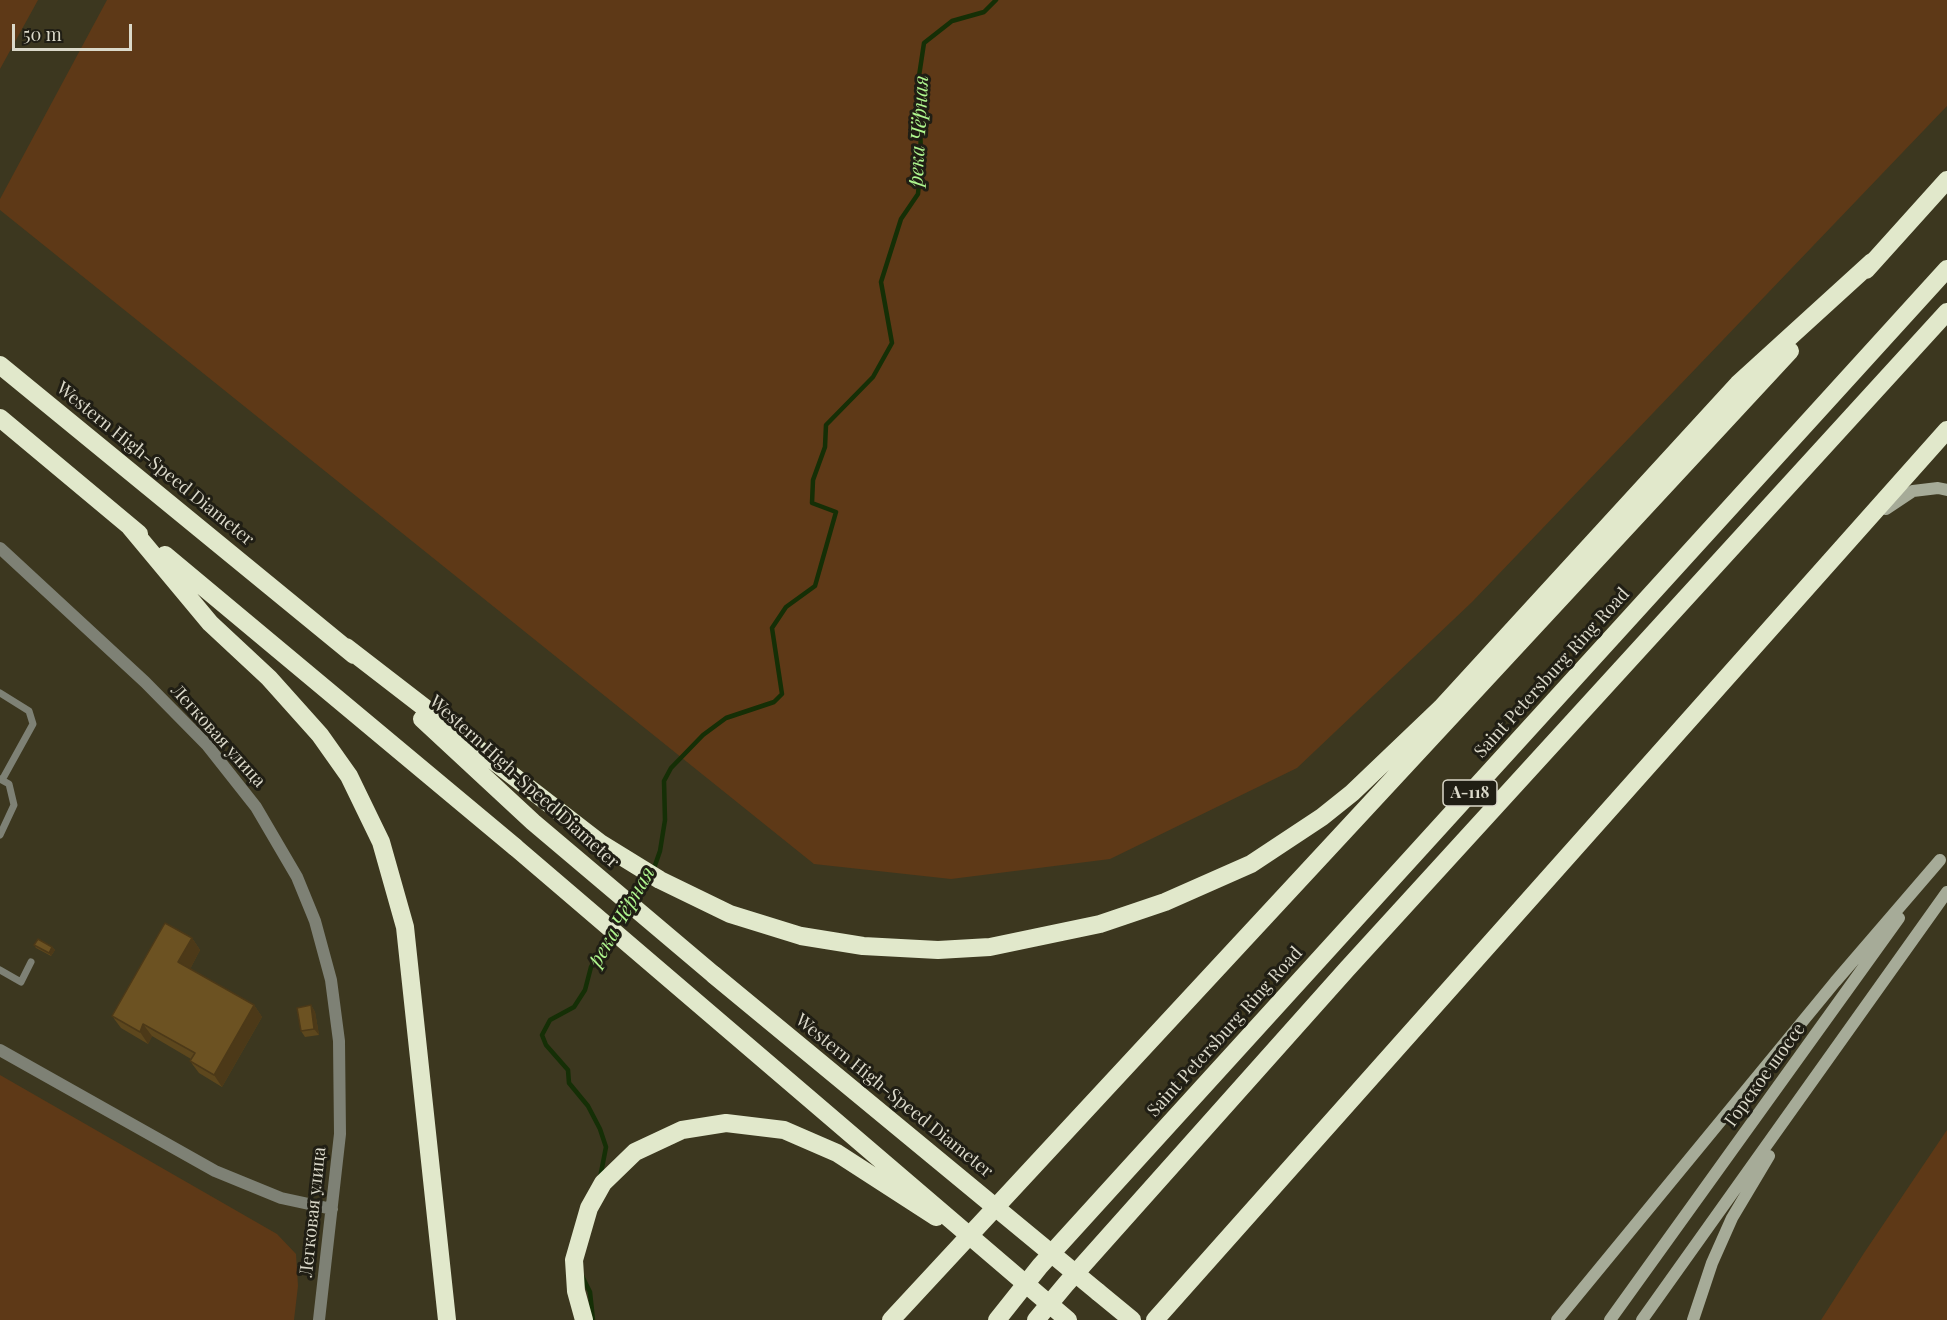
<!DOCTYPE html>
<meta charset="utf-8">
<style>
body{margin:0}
#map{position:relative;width:1947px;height:1320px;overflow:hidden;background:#3c371f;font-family:"Playfair Display",serif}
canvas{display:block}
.scale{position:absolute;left:12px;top:24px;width:120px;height:27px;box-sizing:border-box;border:3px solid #dbd9ca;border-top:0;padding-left:8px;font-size:18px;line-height:21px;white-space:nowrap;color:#dbd9ca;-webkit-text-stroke:4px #201e14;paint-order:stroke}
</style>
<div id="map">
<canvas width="1947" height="1320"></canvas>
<div class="scale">50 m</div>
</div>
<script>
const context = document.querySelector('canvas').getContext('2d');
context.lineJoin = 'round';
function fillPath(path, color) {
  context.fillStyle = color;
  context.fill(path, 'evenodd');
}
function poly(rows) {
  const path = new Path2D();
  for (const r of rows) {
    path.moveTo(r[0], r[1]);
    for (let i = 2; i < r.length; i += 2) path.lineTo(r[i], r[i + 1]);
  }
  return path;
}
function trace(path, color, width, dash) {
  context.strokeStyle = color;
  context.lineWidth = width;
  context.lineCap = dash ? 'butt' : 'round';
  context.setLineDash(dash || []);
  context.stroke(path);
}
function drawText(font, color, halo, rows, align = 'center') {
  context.font = font + ' "Playfair Display",serif';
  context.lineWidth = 6;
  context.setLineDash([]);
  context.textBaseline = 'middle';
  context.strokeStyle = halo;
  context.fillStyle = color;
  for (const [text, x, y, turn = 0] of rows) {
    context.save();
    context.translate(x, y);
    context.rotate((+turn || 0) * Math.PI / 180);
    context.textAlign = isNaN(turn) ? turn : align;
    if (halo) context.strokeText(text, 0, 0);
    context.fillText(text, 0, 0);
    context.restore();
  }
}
const green = poly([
 [0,0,38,0,0,69],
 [107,0,1947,0,1947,106,1472,602,1297,768,1110,859,951,879,814,864,0,210,0,199],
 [0,1075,277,1234,296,1254,298,1286,294,1320,0,1320],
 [1947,1130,1947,1320,1821,1320,1864,1253]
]);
const stream = poly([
 [653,871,660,851,665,820,664,781,671,768,703,735,726,718,774,702,782,694,772,628,786,607,815,586,836,512,812,503,813,480,825,447,826,425,873,377,892,343,881,282,901,219,918,194,921,160,919,76,924,43,952,21,984,12,996,0],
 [632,901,649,879],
 [616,926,628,908],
 [600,1178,606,1147,600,1129,588,1106,569,1083,568,1070,546,1045,542,1035,550,1020,574,1007,585,990,591,967,610,936],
 [582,1276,590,1292,593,1320]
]);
const service = poly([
 [0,693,29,711,33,724,2,780],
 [0,779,9,784,14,805,0,835],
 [0,970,21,982,31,962]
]);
const minor = poly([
 [0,548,145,682,207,745,256,807,297,877,315,921,331,980,339,1041,340,1134,319,1320],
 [0,1050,215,1171,281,1198,332,1209]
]);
const secondary = poly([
 [1886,509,1913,491,1938,488,1947,490],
 [1557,1320,1835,982,1940,860],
 [1610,1320,1899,918],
 [1642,1320,1947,892],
 [1693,1320,1712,1263,1732,1218,1769,1156]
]);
const motorway = poly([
 [1866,270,1947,180],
 [0,365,354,655],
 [0,418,139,534],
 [130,527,210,623,269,678,320,735,349,776,381,842,405,927,447,1320],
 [165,555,515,847],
 [346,647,600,843,660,880,730,914,801,936,863,946,938,950,990,947,1100,924,1165,902,1251,864,1322,817,1352,793,1441,708,1738,384,1872,262],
 [422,719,533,822,714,975],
 [1098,1292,1132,1320],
 [891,1320,1790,351],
 [997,1320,1040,1266,1947,269],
 [1036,1320,1066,1284,1347,969,1947,312],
 [1155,1320,1947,430]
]);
const motorwayBridge = poly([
 [515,847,1068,1320],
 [714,975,1098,1292],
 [584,1320,576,1291,574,1260,589,1208,603,1183,635,1152,682,1130,726,1123,784,1130,837,1153,936,1217]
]);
const wall = poly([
 [192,938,200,950,190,969,254,1005,262,1017,222,1087,199,1073,190,1061,191,1059,152,1036,148,1044,121,1028,112,1016],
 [34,945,52,947,55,950,51,956,36,948],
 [311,1005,315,1012,319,1035,305,1037,301,1031]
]);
const shadedWall = poly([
 [192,938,200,950,187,975,178,962],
 [52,947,55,950,51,956,49,953],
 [254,1005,262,1017,222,1087,214,1075],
 [311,1005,315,1012,319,1035,314,1029],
 [143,1024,152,1036,148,1044,140,1032]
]);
const building = poly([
 [165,923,192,938,178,962,254,1005,214,1075,190,1061,195,1053,143,1024,140,1032,112,1016,165,923],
 [38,939,52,947,49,953,34,945,38,939],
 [311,1005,314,1029,301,1031,297,1008,311,1005]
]);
const shields = [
 [1470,793,54]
];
const shieldNames = [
 ["А-118",1470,793]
];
const streetNames = [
 ["Western High-Speed Diameter",155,464,39],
 ["Saint Petersburg Ring Road",1552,673,-48],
 ["Легковая улица",218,736,48],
 ["Western High-Speed Diameter",524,782,42],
 ["Saint Petersburg Ring Road",1225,1032,-48],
 ["Горское шоссе",1765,1075,-54],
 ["Western High-Speed Diameter",894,1096,39],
 ["Легковая улица",313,1212,-84]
];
const waterNames = [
 ["река Чёрная",919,131,-87],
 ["река Чёрная",622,917,-60]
];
fillPath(green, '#5e3917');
trace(stream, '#152f06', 4.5);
trace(service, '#7e8175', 7);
trace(minor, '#7e8175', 12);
trace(secondary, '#a6ab98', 12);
trace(motorway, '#e1e8cb', 18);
trace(motorwayBridge, '#e1e8cb', 18);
fillPath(wall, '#5d471d');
fillPath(shadedWall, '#4c3918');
fillPath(building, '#6c5222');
trace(building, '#4c3918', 1.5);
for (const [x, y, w] of shields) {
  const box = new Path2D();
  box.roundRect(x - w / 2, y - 13, w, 26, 4.5);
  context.fillStyle = '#201e14';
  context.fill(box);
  trace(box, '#dbd9ca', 1.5);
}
drawText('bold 16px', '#dbd9ca', null, shieldNames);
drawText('18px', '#dbd9ca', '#201e14', streetNames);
drawText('italic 20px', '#b0f88f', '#201e14', waterNames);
</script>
